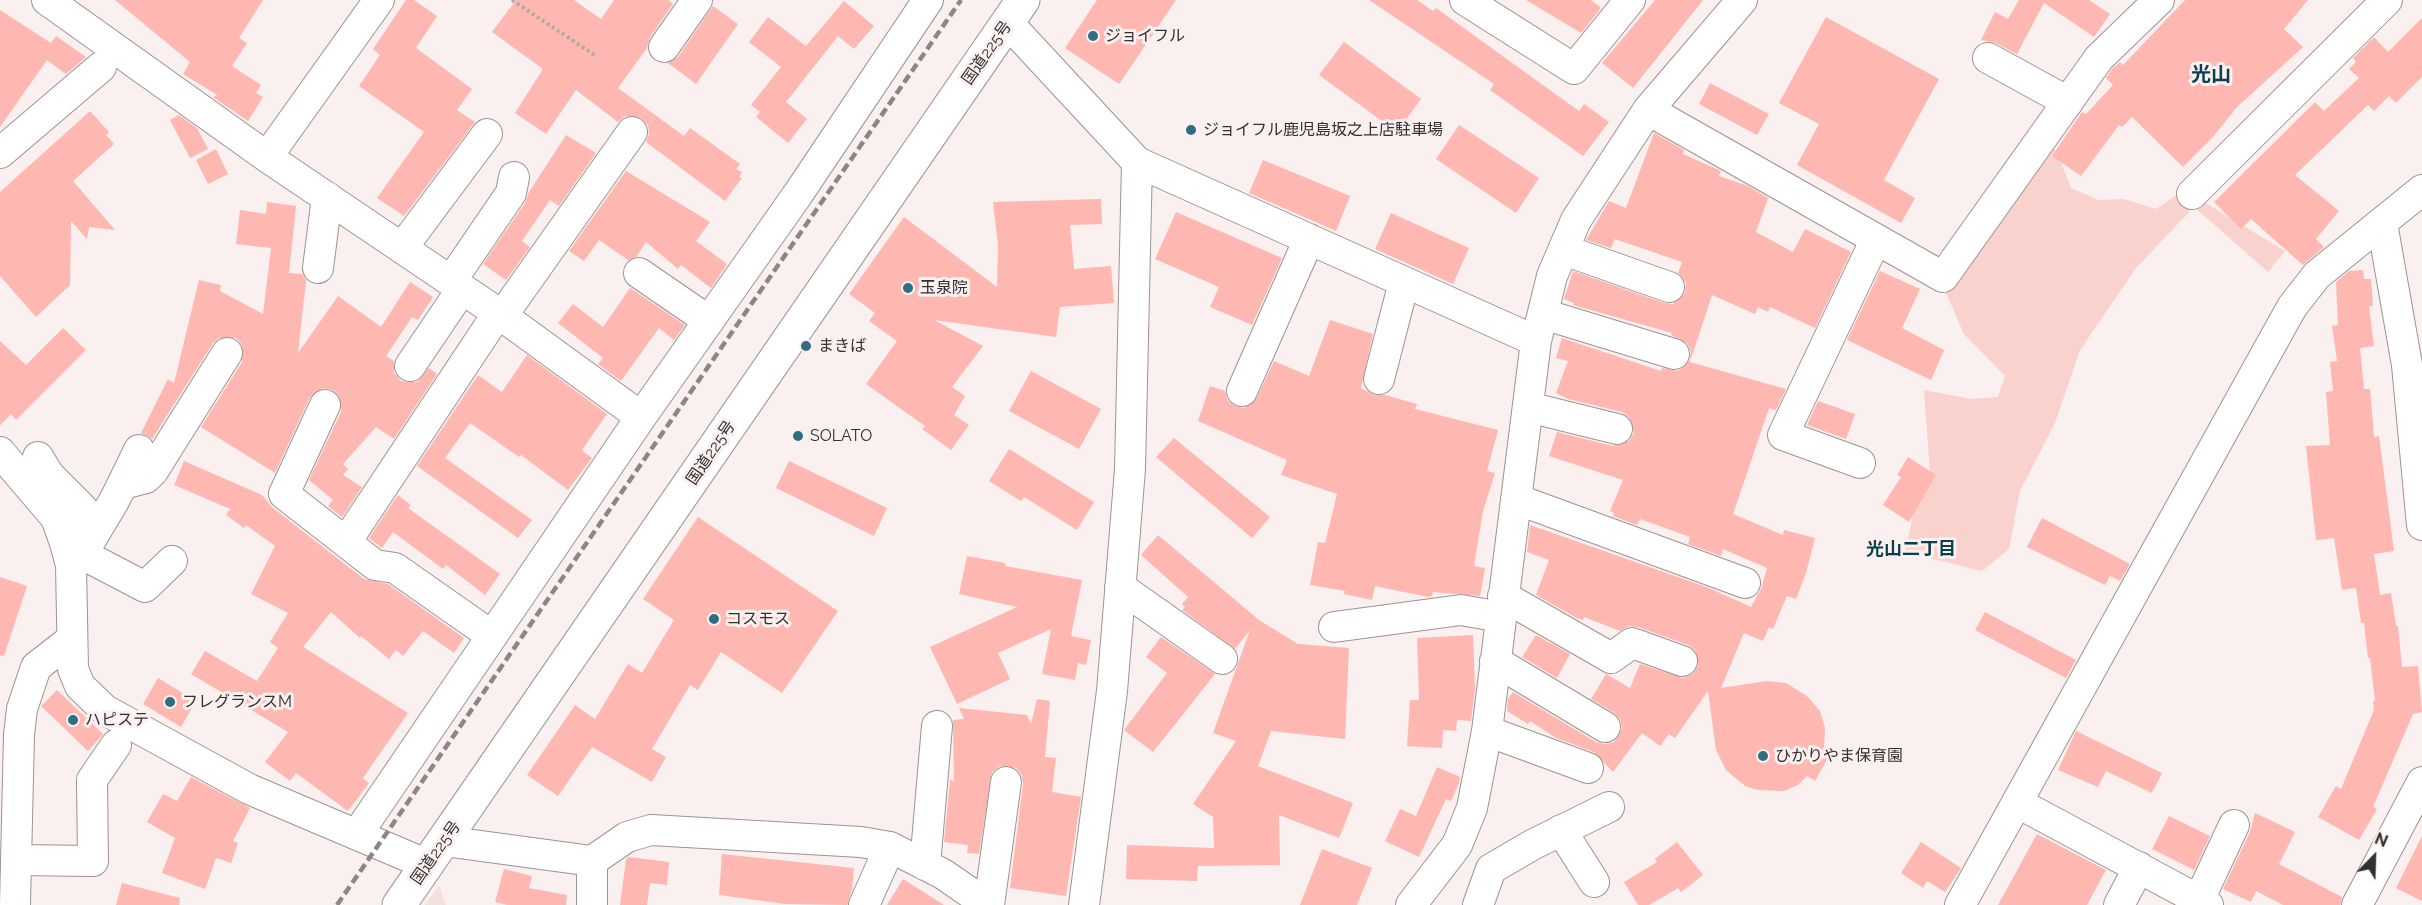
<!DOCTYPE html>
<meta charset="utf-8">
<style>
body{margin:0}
#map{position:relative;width:2422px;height:905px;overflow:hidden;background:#faf0ef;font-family:Raleway,sans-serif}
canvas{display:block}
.north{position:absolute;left:2344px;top:827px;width:60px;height:60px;-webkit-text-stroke:4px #faf0ef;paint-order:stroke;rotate:23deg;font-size:16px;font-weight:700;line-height:24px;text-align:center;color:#332f2f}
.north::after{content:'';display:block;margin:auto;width:21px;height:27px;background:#332f2f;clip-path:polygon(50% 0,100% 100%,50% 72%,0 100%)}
</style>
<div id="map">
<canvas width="2422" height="905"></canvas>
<div class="north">N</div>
</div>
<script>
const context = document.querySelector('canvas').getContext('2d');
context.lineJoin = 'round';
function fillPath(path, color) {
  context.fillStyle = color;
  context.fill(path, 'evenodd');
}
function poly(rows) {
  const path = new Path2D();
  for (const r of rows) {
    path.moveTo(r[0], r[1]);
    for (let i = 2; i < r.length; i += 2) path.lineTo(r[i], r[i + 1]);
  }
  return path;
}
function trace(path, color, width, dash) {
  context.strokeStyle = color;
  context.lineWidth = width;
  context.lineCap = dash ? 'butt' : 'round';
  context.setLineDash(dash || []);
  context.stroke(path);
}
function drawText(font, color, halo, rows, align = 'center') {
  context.font = font + ' Raleway,"Noto Sans JP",sans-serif';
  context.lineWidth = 6;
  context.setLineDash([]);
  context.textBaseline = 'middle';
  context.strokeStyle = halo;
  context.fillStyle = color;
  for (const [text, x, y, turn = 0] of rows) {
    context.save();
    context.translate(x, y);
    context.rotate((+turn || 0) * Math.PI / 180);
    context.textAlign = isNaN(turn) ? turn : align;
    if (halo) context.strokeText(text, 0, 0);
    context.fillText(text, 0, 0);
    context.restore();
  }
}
const built = poly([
 [439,885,446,905,425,905]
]);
const green = poly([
 [2046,134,2060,160,2071,188,2099,200,2124,199,2156,209,2184,190,2285,251,2268,272,2194,207,2136,268,2080,350,2055,423,2020,491,2009,549,1982,571,1905,552,1913,514,1930,474,1924,390,1971,399,1998,397,2005,376,1964,334,1942,284]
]);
const building = poly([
 [115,0,263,0,239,38,247,43,232,66,261,85,256,93,263,97,248,121,213,97,217,95,183,74,190,62],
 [406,0,414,0,437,16,416,48,472,89,457,110,475,122,404,216,377,198,424,132,359,86,380,55,373,49],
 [516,0,574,0,601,19,614,0,668,0,673,4,650,37,647,48,618,88,684,136,690,128,740,164,736,169,742,172,739,177,742,178,725,201,646,142,649,134,648,125,641,118,625,116,618,122,576,90,546,134,515,113,543,69,492,32],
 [1097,0,1176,0,1119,84,1065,48],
 [1369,0,1417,0,1433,11,1436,8,1579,111,1584,104,1609,122,1583,156,1490,90,1494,84],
 [1526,0,1591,0,1601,8,1581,33],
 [1655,0,1703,0,1633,88,1602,63],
 [2019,0,2089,0,2110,14,2094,37,2044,3,2017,54,1996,43,1981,40,1995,12,2008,19],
 [2185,0,2308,0,2284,29,2303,47,2236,108,2213,137,2183,167,2132,117,2122,127,2119,125,2081,176,2052,156,2082,112,2086,114,2113,85,2106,78,2112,69,2120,62,2123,65],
 [844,1,874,26,854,49,838,36,786,102,807,119,788,143,756,117,760,112,751,105,781,67,749,42,768,17,806,46],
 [713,6,738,24,696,84,668,63,678,57],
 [0,10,51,43,56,36,86,57,66,74,47,60,0,127],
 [1826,17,1939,79,1884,180,1915,198,1901,223,1797,165,1819,124,1779,103],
 [2422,18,2422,77,2396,103,2389,96,2374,111,2368,105,2295,175,2339,211,2316,239,2324,247,2303,265,2251,219,2241,229,2214,202,2315,102,2324,111,2359,78,2349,69,2356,62,2353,58,2374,37,2388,52],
 [1344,42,1421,99,1397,132,1319,75],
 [1710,83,1769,114,1757,135,1699,104],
 [90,111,109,132,106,135,114,144,73,181,115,230,89,227,87,239,71,221,70,285,36,317,0,276,0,192],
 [179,115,197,128,208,149,190,158,170,120],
 [1459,125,1539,178,1516,213,1436,159],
 [1654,133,1684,150,1683,154,1721,171,1719,176,1748,186,1768,198,1756,232,1793,252,1805,229,1851,252,1815,328,1770,307,1768,312,1758,307,1755,314,1712,295,1690,362,1786,389,1776,410,1769,408,1733,514,1783,535,1784,530,1815,538,1806,573,1796,599,1787,596,1773,629,1769,627,1763,641,1744,633,1721,688,1767,681,1786,683,1807,696,1820,711,1825,728,1824,750,1830,754,1815,781,1807,776,1798,785,1784,791,1757,790,1745,786,1726,770,1716,750,1708,691,1675,738,1669,734,1660,746,1642,733,1613,772,1594,752,1556,738,1530,721,1528,724,1507,711,1508,699,1513,692,1596,742,1605,744,1614,742,1622,728,1620,719,1614,713,1591,699,1606,674,1630,688,1640,664,1684,678,1693,674,1698,666,1695,650,1688,645,1638,627,1629,626,1620,631,1584,617,1583,620,1577,618,1536,595,1549,560,1527,552,1530,525,1709,588,1751,607,1761,589,1767,568,1723,549,1721,556,1688,544,1690,537,1640,519,1637,525,1613,516,1614,513,1610,511,1623,480,1549,456,1557,432,1613,446,1629,441,1634,433,1629,417,1622,412,1568,399,1556,393,1568,361,1556,358,1562,338,1661,371,1662,368,1678,371,1690,360,1691,351,1687,343,1671,335,1672,333,1573,305,1574,303,1564,299,1573,271,1664,303,1673,304,1685,293,1686,283,1678,273,1682,262,1615,239,1611,248,1586,240,1609,201,1626,208],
 [566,135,596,153,559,206,550,200,522,241,530,247,506,280,483,264,525,203,529,192],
 [216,149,228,174,208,184,196,160],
 [1263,160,1350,196,1336,231,1249,193],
 [626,171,710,222,696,241,727,264,711,288,681,265,678,269,646,242,636,257,628,260,599,240,584,261,569,251],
 [1101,199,1102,224,1070,225,1074,269,1111,266,1114,303,1060,307,1056,337,934,320,983,346,952,387,965,396,954,415,969,425,951,450,922,429,925,426,866,384,897,341,869,321,875,313,849,294,904,217,997,287,998,245,993,202],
 [267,202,296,206,289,273,302,274,306,280,298,353,338,296,381,327,410,282,433,297,418,320,412,317,386,356,394,361,394,373,401,381,417,382,429,368,437,374,394,439,376,427,343,464,348,469,343,475,362,487,342,517,328,506,333,500,309,480,341,412,339,396,333,390,323,388,310,397,275,473,201,427,242,362,242,345,236,338,219,338,213,343,152,439,141,433,168,379,174,383,199,280,221,285,220,291,263,314,271,248,236,244,240,210,266,214],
 [1176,212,1282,258,1252,325,1210,307,1219,287,1155,259],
 [1391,213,1469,248,1453,284,1375,249],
 [2363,270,2364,279,2371,279,2373,306,2369,306,2374,346,2360,348,2364,389,2370,389,2374,437,2379,436,2394,551,2374,554,2380,595,2391,593,2396,626,2398,626,2402,667,2418,666,2422,712,2413,714,2373,807,2377,809,2359,840,2318,817,2336,786,2341,789,2374,710,2373,702,2375,701,2370,658,2368,658,2364,623,2361,623,2356,588,2342,590,2334,538,2316,540,2306,446,2330,445,2326,392,2333,391,2330,362,2337,361,2332,326,2338,325,2336,282,2349,271],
 [1880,271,1920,289,1902,328,1944,350,1931,380,1847,340],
 [630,288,685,325,674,340,659,328,621,381,598,364,603,358,558,323,573,304,603,327],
 [1330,320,1373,334,1361,388,1374,395,1385,395,1417,404,1415,409,1498,430,1487,471,1495,473,1483,511,1474,566,1485,568,1480,596,1433,592,1432,596,1428,597,1375,586,1372,600,1344,594,1345,591,1310,585,1318,542,1325,543,1337,494,1281,475,1287,460,1198,421,1210,386,1225,391,1228,401,1235,406,1244,408,1257,398,1274,361,1309,376],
 [63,328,86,350,16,420,11,414,0,425,0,341,26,365],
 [527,355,607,414,582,450,592,458,568,490,521,455,519,457,470,423,445,458,532,520,518,538,417,466,478,375,502,392],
 [1031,371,1101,409,1079,449,1009,411],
 [1818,401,1855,414,1846,439,1807,425],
 [1174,438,1270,517,1252,538,1156,457],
 [1009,449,1094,502,1077,530,1024,497,1021,501,989,481],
 [1908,457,1936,475,1909,522,1883,505,1901,477,1897,475],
 [184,461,262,495,273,508,364,579,388,584,464,638,454,653,423,631,403,656,396,650,389,659,361,636,360,638,331,612,303,647,408,713,363,778,369,783,348,811,296,773,290,781,265,762,288,732,191,674,205,651,257,681,278,648,270,642,288,613,251,594,275,546,246,525,244,528,226,515,230,509,174,485],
 [789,461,887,508,874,536,776,488],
 [398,495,411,505,408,508,500,574,485,595,446,565,443,569,393,532,382,548,369,538],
 [698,517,838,611,782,693,721,652,698,690,690,685,652,749,666,757,652,782,592,747,558,796,527,775,575,705,595,719,628,664,642,673,674,620,643,599],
 [2042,518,2130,564,2120,581,2110,576,2105,585,2027,547],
 [1158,535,1259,620,1298,644,1349,648,1345,739,1271,731,1258,766,1353,803,1339,838,1279,815,1280,865,1198,866,1197,881,1126,879,1127,845,1214,848,1213,817,1193,804,1236,741,1213,733,1250,630,1235,649,1182,610,1185,607,1182,604,1188,597,1141,555],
 [967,556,1005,563,1005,566,1082,580,1071,636,1091,640,1086,665,1078,663,1075,680,1042,674,1051,629,998,653,1010,679,957,704,930,647,1017,607,959,594],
 [0,577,27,586,4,656,0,655],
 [1985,612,2076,660,2066,678,1975,630],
 [1473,635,1475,689,1471,721,1457,720,1456,731,1443,730,1442,748,1407,746,1410,700,1419,700,1417,638],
 [1536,635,1570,654,1557,678,1522,657],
 [1161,637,1215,674,1153,752,1124,730,1167,673,1146,657],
 [158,678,196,701,181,727,143,704],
 [57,690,103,734,88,751,41,706],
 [1037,699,1050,701,1045,757,1056,758,1052,792,1081,797,1066,896,1010,888,1023,784,1022,775,1016,768,1000,766,992,772,979,854,967,853,968,845,944,842,950,780,954,781,953,720,964,719,959,708,1027,715,1031,724],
 [2076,731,2162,773,2152,793,2106,771,2098,787,2058,770],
 [1437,767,1460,777,1459,783,1451,801,1446,799,1419,857,1385,841,1400,809,1416,816],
 [191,777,250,808,233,841,238,843,231,863,216,858,205,889,162,873,175,838,147,822,163,794,177,801],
 [2255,813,2295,832,2279,864,2342,897,2340,905,2283,905,2256,891,2251,902,2223,889,2250,832],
 [2169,816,2210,836,2194,870,2152,849],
 [2037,834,2106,870,2087,905,1998,905],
 [2422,836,2422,901,2396,888],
 [1677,842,1703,875,1681,892,1678,888,1649,905,1638,905,1624,882,1657,862,1655,859],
 [1921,842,1961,868,1945,892,1927,881,1923,888,1901,873],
 [1322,849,1372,868,1357,905,1300,905],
 [722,854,854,868,852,889,847,905,785,904,719,895],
 [629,857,669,862,667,885,650,883,647,905,620,905,626,859],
 [504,869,532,876,529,888,567,895,566,905,507,905,495,902],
 [903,879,944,905,887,905],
 [122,883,180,898,179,905,116,905]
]);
const path = poly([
 [512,0,596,56]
]);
const street = poly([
 [47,0,267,157,498,313,641,417],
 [1465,0,1574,69,1630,0],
 [1008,23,1137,162,1130,469,1112,691,1084,905],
 [664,47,697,0],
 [1988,58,2068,102],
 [1648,110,1943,277,2099,58,2159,0],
 [0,153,101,67],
 [267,157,379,0],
 [1137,162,1536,341],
 [2192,194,2387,0],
 [2382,223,2407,365,2422,525],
 [402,248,487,134],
 [1564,250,1669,287],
 [318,268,327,197],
 [639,273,709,321],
 [451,281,511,193,514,177],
 [1543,314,1674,354],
 [502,316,632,132],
 [410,366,462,289],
 [1379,379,1404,282],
 [1242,391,1309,239],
 [325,405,284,494,375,565,395,568,492,636],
 [1528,407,1617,429],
 [0,452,56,518,65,543,71,565,73,669,80,686,105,710,249,789,428,865],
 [38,457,49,475,83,509,65,543],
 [1860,463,1783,435,1876,239],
 [123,484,146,478,153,471,227,353],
 [1516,499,1745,583],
 [346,542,498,313],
 [80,553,145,587,172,561],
 [71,565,90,541,114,501,139,450],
 [1120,587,1222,659],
 [1503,596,1611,658,1632,643,1682,661],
 [1334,627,1461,610,1501,617],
 [1495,661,1605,727],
 [1487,731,1588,768],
 [2018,803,2208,905],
 [1561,830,1594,882],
 [358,833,641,417,798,194,928,0],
 [444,841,592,861,627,837,651,830,861,842,890,847,943,874,988,905],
 [17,860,93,861,92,780,116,745],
 [925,865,937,726],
 [2199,900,2234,825],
 [15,905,19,735,22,709,36,667,72,639],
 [592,905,592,861],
 [864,905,890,847],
 [989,905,1006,782],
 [1411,905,1457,845,1472,808,1487,731,1536,341,1552,276,1576,220,1648,110,1742,0],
 [1478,905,1491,869,1532,845,1609,807],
 [1960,905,2292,307,2317,275,2422,190],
 [2119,905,2139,867],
 [2357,905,2422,782]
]);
const highway = poly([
 [399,905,1023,0]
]);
const rail = poly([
 [337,905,961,0]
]);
const markers = [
 [1093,36,6,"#2e6d82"],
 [1191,130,6,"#2e6d82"],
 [908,288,6,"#2e6d82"],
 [806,346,6,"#2e6d82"],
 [798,436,6,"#2e6d82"],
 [714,619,6,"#2e6d82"],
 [170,702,6,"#2e6d82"],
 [73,720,6,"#2e6d82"],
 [1763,756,6,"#2e6d82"]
];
const poiNames = [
 ["ジョイフル",1105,36],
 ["ジョイフル鹿児島坂之上店駐車場",1203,130],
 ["玉泉院",920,288],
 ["まきば",818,346],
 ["SOLATO",810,436],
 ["コスモス",726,619],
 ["フレグランスM",182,702],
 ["ハピステ",85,720],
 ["ひかりやま保育園",1775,756]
];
const streetNames = [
 ["国道225号",987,53,-55],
 ["国道225号",711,453,-56],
 ["国道225号",436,853,-55]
];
const neighbourhoodNames = [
 ["光山二丁目",1911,550]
];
const quarterNames = [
 ["光山",2211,75]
];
fillPath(built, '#f4e1df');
fillPath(green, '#f9d2ce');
fillPath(building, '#feb7b1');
trace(street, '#9d9392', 32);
trace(highway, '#9d9392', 35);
trace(path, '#b2aaa9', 4, [3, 3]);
trace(street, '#fff', 30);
trace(highway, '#fff', 33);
trace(rail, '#8d8686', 4.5, [9, 4.5]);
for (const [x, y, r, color] of markers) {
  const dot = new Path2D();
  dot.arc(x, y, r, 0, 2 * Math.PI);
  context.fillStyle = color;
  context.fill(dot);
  trace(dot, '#faf0ef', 2);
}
drawText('16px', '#332f2f', '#faf0ef', poiNames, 'left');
drawText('16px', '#332f2f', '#faf0ef', streetNames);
drawText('bold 18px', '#084050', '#faf0ef', neighbourhoodNames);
drawText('bold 20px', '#084050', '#faf0ef', quarterNames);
</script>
